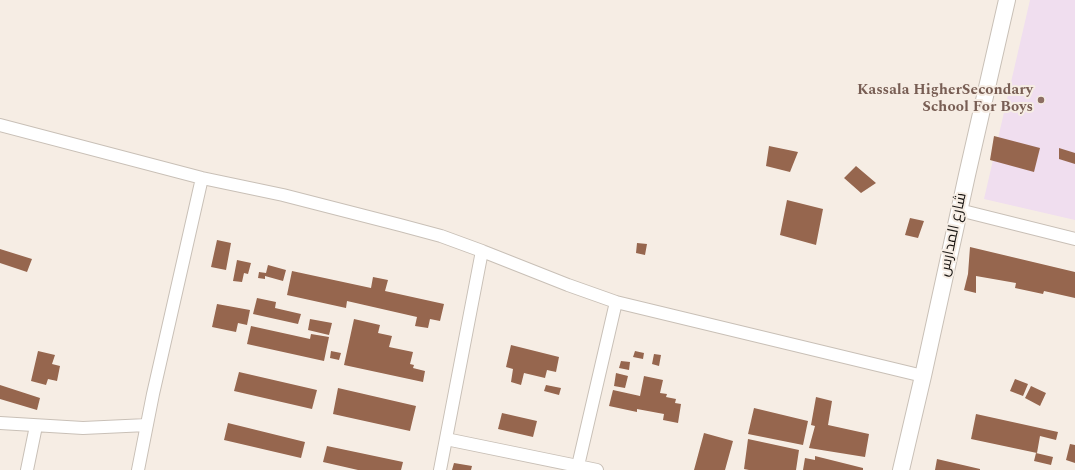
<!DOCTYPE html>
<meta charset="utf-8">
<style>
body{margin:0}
canvas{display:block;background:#f6ede4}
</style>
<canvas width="1075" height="470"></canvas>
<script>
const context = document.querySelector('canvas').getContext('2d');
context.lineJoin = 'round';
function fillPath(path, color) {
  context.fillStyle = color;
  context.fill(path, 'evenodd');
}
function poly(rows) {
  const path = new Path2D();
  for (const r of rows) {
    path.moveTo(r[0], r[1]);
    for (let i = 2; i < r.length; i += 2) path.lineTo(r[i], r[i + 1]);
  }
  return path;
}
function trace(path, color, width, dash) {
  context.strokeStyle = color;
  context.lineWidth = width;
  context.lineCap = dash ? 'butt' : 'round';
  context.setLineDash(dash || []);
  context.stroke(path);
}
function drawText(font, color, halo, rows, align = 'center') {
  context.font = font + ' Spectral,Cairo,serif';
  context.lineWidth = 4;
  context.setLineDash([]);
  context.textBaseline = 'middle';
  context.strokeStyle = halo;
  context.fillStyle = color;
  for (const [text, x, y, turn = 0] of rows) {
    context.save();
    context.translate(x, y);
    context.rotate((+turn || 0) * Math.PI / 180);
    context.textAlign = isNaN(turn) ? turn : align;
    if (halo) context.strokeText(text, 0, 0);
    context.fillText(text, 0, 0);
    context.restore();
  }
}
const education = poly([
 [1030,0,1075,0,1075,220,984,199]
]);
const building = poly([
 [994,136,1040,148,1034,172,990,160],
 [769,146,798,152,790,172,766,166],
 [1059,148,1075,153,1075,164,1059,159],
 [856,166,876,183,861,193,844,178],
 [787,200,823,209,816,245,780,235],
 [910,218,924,221,918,238,905,235],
 [217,240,231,243,226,270,211,267],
 [637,243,647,244,645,255,636,253],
 [970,247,1075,272,1075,298,1044,291,1043,294,1015,288,1016,283,976,276,976,293,964,290,968,274],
 [0,249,32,259,27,272,0,263],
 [237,260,251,263,248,274,244,273,242,282,233,281],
 [268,265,286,270,283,281,265,276,265,279,258,278,259,272,266,273],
 [292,271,371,288,373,277,388,280,385,291,444,304,440,321,430,319,428,328,415,326,417,317,347,301,346,308,287,295],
 [257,298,276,302,275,308,301,314,298,324,253,314],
 [217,304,250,310,247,325,238,323,236,332,212,327],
 [310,319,332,323,329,335,308,330],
 [354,319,380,325,378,333,392,336,389,347,413,352,410,364,414,365,413,368,425,371,423,382,344,365],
 [251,326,310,339,311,334,329,337,324,361,247,344],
 [511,345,559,357,556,372,547,370,545,378,524,373,521,385,511,382,513,369,506,367],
 [38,351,55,355,52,364,60,366,57,381,48,379,46,385,31,381],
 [331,351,341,353,339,360,330,358],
 [635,351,644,353,643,359,633,357],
 [654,354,661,355,659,366,652,364],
 [621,361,630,362,629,370,619,368],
 [239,372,317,390,312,409,234,391],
 [616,373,628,376,625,388,614,386],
 [644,376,663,380,660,393,667,394,666,397,676,399,675,403,681,404,678,423,663,420,664,414,637,409,637,412,609,406,613,390,640,396],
 [1015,379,1028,384,1023,396,1010,391],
 [0,385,40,398,37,410,0,399],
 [546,385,561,388,559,395,544,391],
 [1031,386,1046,393,1040,406,1025,398],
 [338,388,416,406,410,431,333,414],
 [816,397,832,401,828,425,869,434,865,457,809,448,815,426,811,425],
 [754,408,808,421,803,445,748,434],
 [502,413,537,421,533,437,498,429],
 [976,414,1058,432,1056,440,1040,436,1037,453,971,439],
 [228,423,305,442,301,458,224,440],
 [704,433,733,441,725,470,694,470],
 [748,439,799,450,796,470,749,470,744,469],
 [1070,444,1075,445,1075,463,1066,460],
 [327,446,403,462,401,470,358,470,323,462],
 [1036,453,1053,457,1051,465,1034,461],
 [815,456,863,468,863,470,803,470,805,458,815,460],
 [937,459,980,469,980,470,935,470],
 [454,463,472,466,471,470,452,470]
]);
const minor = poly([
 [0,125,202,178,283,195,400,225,441,236,482,251,568,285,616,302,923,376],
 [959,210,1075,239],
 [0,423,83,428,147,425],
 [446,439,597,470],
 [27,470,36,426],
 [138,470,153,394,202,178],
 [440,470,482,251],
 [577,470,616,302]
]);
const tertiary = poly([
 [901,470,923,376,967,175,1007,0]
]);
const markers = [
 [1041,100,4,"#8d6e63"]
];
const educationNames = [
 ["Kassala HigherSecondary",1033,91],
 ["School For Boys",1033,108]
];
const streetNames = [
 ["شارع المدارس",954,235,-78]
];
fillPath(education, '#f0deef');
fillPath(building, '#96664e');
trace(minor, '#c9c0b7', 14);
trace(tertiary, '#c9c0b7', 18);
trace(minor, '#fff', 12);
trace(tertiary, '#fff', 16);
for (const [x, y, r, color] of markers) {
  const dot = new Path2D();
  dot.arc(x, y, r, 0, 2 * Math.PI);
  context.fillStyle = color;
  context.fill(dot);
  trace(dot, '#f6ede4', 1.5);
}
drawText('bold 15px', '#785e54', '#f6ede4', educationNames, 'right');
drawText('15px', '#181512', '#f6ede4', streetNames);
</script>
